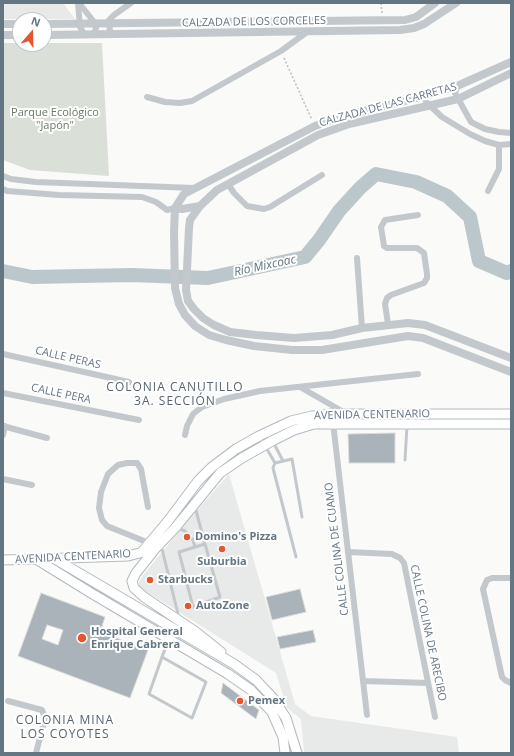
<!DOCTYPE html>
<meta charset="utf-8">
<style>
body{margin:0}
#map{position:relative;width:514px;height:756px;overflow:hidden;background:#fafaf8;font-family:"Open Sans",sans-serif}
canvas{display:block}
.frame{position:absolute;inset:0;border:4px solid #657683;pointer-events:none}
.north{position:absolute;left:12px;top:12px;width:40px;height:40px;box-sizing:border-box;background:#fff;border:1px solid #c1c8cd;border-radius:50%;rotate:20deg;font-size:11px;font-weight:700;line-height:16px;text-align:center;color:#657683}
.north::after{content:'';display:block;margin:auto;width:14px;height:18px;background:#e4572e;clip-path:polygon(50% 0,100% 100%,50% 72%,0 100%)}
</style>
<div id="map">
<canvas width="514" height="756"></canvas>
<div class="frame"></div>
<div class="north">N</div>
</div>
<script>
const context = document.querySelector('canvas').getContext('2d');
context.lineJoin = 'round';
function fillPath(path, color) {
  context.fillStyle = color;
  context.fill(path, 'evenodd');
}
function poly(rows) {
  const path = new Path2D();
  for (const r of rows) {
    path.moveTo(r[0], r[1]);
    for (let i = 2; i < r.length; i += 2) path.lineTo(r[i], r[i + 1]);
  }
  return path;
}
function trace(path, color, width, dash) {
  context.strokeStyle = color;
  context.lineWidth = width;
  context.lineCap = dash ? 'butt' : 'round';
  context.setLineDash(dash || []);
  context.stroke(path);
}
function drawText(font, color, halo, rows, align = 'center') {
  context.font = font + ' "Open Sans",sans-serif';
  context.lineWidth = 4;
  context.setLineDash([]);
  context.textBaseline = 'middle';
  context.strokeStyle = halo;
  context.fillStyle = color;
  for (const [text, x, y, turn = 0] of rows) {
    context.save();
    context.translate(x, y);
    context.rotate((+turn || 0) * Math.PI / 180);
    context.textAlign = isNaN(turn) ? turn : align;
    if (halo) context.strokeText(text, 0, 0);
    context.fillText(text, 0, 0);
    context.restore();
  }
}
const built = poly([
 [3,3,63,3,75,19,3,19],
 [229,474,295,704,311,716,457,737,459,753,304,753,301,719,287,708,276,673,139,587,139,582,144,574,191,517]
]);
const green = poly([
 [3,43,102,43,109,176,30,170,3,160]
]);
const river = poly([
 [3,271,32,277,132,275,208,278,305,257,319,240,339,211,360,188,376,174,416,182,447,196,470,217,479,261,507,273,511,271]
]);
const building = poly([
 [395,433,395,463,349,463,348,434,395,433],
 [300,589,306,612,272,620,266,597,300,589],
 [41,593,105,617,100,632,148,650,130,698,18,656,41,593],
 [47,625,63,630,58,645,42,639,47,625],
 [313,630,316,642,280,649,277,637,313,630],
 [223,683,259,710,256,719,221,693,223,683]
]);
const path = poly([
 [381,3,382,13],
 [284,58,312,120]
]);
const service = poly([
 [268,432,283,461],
 [260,437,275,463],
 [405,460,407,426],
 [195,507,205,544],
 [177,528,185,531,193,540,195,547],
 [205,544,220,597,193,607,179,552,205,544],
 [161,545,179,618],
 [296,557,273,468,275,463,292,459,302,517],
 [162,657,206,682,192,718,149,694,162,657,172,630]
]);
const minor = poly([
 [78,3,80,27,84,34],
 [79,3,94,22,96,28,94,34],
 [111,34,109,26,109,20,114,15,131,3],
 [457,86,455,93,471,122,485,129,499,132,511,133],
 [423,96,426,102,442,117,470,134,485,141,499,145,511,144],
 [147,97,165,102,180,103,192,101,281,51,307,32],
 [3,176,11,179,36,182,194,188],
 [228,184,234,193,247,206,264,209,270,207,322,175],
 [3,189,7,191,59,195,142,197,156,202,167,210,175,208],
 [488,191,499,169,499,145],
 [357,258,362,328],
 [388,324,385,304,387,298,391,295,424,283,427,278,427,274,424,253,417,248,387,248,384,246,381,227,385,220,418,215],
 [3,354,129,382],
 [300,387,347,414,358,424],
 [3,393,139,420],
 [332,414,367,715],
 [3,426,47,438],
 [3,435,5,426],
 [185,435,187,426,193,414,202,407,224,399,260,391,418,374],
 [3,479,32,485],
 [148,507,141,469,137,463,127,463,118,465,108,474,101,492,99,508,102,520,107,526,149,543,151,545],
 [348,552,392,554,400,558,404,563,435,717],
 [511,578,492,578,487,580,483,589,502,677,505,680,511,683],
 [363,681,428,683],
 [8,701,42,710,45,718,36,753]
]);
const tertiary = poly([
 [3,24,20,24],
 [44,24,405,20,416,17,435,3],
 [3,35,20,35],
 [44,35,400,30,414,28,424,24,456,3],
 [511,62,457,86,428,95,374,109,346,115,315,126,184,194,175,208,174,232,175,288,179,304,185,315,195,326,209,335,226,340,254,346,292,350,322,350,408,336,423,338,511,372],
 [200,206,190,220,189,228,186,290,188,301,194,309,203,318,214,325,230,332,256,335,294,338,332,335,362,328,408,323,425,325,511,358],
 [175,208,182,209,200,206,217,190,228,184,318,135,349,124,458,99,511,73]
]);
const secondary = poly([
 [155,549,136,573,132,581,134,588,144,597,196,632,221,652],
 [142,552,168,521,198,481,212,467,236,449,259,436,291,421,312,416,332,414,511,414],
 [36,559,91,593,228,674,251,690,272,712,275,719,283,737,285,753],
 [55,559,234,664,256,680,273,698,286,718,297,753],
 [3,560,128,556,155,549,175,528,220,473,242,458,272,441,294,430,314,424,511,424]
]);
const markers = [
 [187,537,4,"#e4572e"],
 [222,549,4,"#e4572e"],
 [150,580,4,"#e4572e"],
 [188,606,4,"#e4572e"],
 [82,638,5,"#e4572e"],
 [240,701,4,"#e4572e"]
];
const streetNames = [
 ["CALZADA DE LOS CORCELES",254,22,-1],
 ["CALZADA DE LAS CARRETAS",388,105,-15],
 ["CALLE PERAS",68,358,13],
 ["CALLE PERA",61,394,12],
 ["AVENIDA CENTENARIO",372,415,-1],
 ["CALLE COLINA DE CUAMO",337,549,-97],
 ["AVENIDA CENTENARIO",73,557,-3],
 ["CALLE COLINA DE ARECIBO",428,633,78]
];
const parkNames = [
 ["Parque Ecológico",55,113],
 ["\"Japón\"",55,126]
];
const poiNames = [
 ["Domino's Pizza",195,537],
 ["Suburbia",222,562,"center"],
 ["Starbucks",158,580],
 ["AutoZone",196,606],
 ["Hospital General",91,632],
 ["Enrique Cabrera",91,645],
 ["Pemex",248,701]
];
const waterNames = [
 ["Río Mixcoac",265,266,-12]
];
const neighbourhoodNames = [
 ["COLONIA CANUTILLO",175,388],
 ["3A. SECCIÓN",175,402],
 ["COLONIA MINA",65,721],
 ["LOS COYOTES",65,735]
];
fillPath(built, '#e8e9e9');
fillPath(green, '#dadfd7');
trace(river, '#bbc7cb', 14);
fillPath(building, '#aab3b9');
trace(building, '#dcdcda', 1);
trace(secondary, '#b3babf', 11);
trace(path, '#bbbfc2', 1.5, [2, 2]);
trace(service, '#c3c8cc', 3);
trace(minor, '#c3c8cc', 6);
trace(tertiary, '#c3c8cc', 8);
trace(secondary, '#fff', 9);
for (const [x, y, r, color] of markers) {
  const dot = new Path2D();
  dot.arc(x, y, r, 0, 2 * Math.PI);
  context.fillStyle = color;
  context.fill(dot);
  trace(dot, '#fff', 1.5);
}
drawText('11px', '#657683', '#fff', streetNames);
drawText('11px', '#687a64', '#fff', parkNames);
drawText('bold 11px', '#657683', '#fff', poiNames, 'left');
drawText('italic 12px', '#60757c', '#fff', waterNames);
context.letterSpacing = '1px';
drawText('12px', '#57646e', '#fff', neighbourhoodNames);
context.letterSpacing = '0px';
</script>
